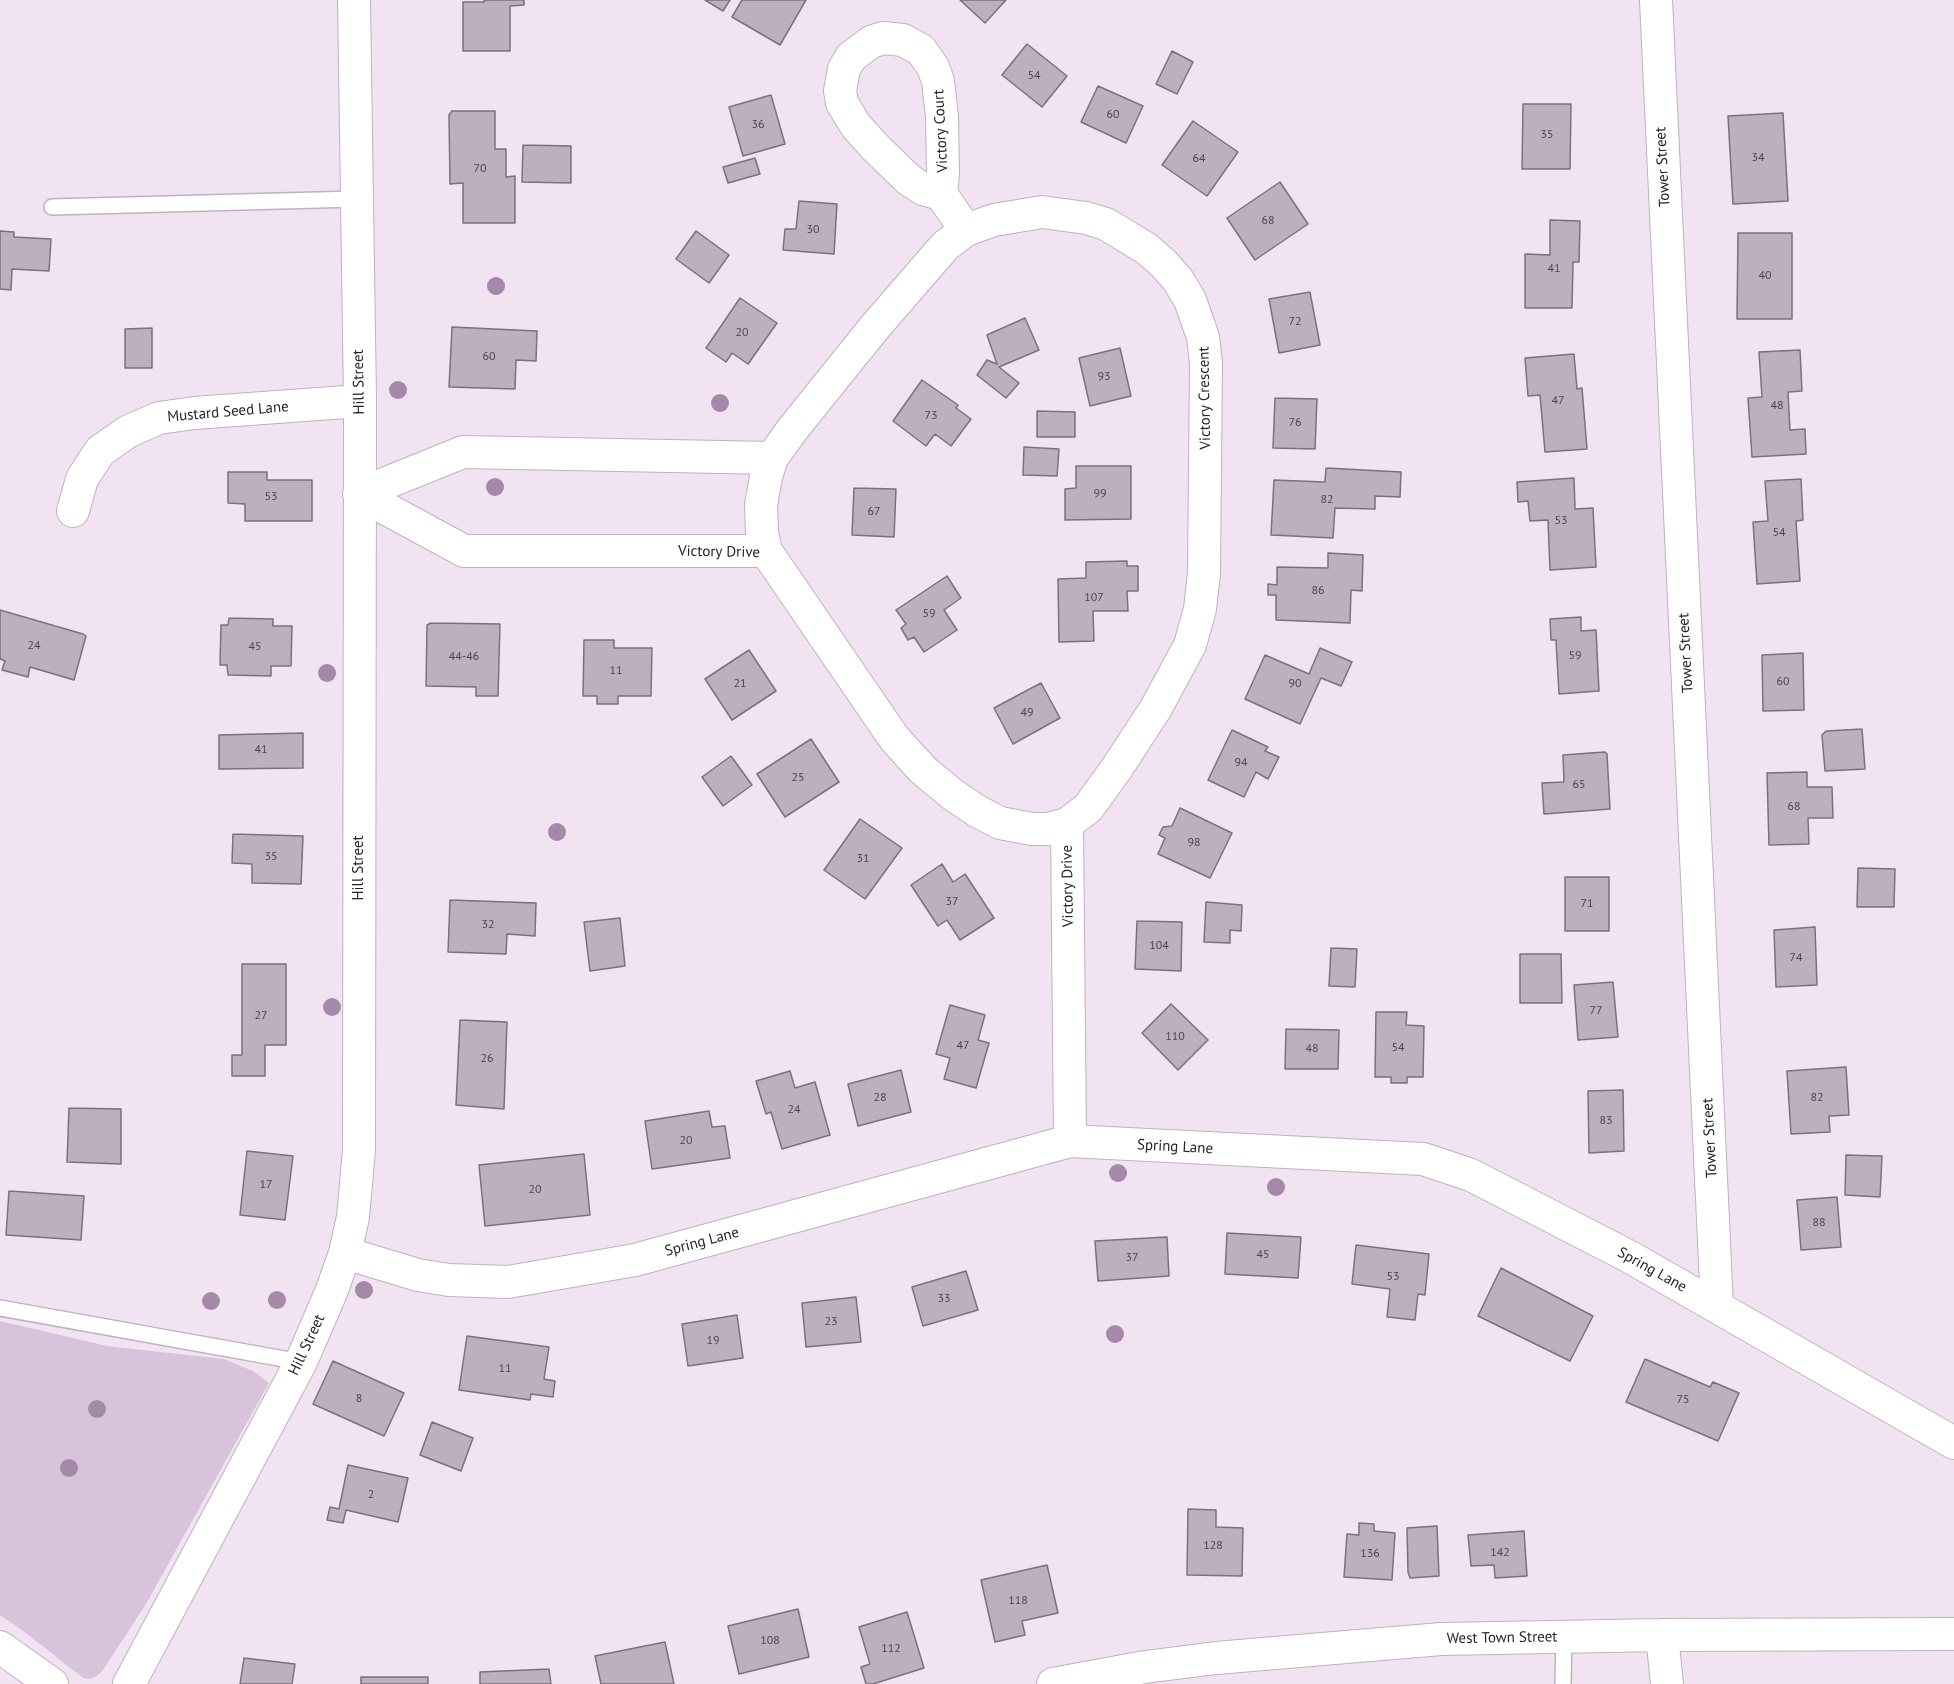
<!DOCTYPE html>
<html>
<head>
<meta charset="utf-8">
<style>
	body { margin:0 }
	canvas { display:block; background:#f2e3f3 }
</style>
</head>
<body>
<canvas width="1954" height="1684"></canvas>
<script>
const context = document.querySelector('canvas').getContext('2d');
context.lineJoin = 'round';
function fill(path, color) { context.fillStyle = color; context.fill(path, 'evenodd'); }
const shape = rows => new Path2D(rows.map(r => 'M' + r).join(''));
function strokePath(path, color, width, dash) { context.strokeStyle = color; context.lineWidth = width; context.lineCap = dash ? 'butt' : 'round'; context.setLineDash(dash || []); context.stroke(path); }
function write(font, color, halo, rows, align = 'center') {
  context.font = font + ' "PT Sans",sans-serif'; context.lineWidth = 4.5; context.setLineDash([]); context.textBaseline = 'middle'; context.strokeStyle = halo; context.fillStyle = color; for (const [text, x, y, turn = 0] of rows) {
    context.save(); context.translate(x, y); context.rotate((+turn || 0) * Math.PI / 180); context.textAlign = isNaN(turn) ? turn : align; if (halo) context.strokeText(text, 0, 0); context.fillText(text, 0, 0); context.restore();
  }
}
fill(shape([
	[0,1321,107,1346,224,1359,253,1371,269,1383,146,1604,103,1670,97,1676,90,1679,83,1678,26,1633,0,1615]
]), '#d8c4da');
const building = shape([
	[484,0,524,0,524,5,510,6,510,51,463,51,463,2,484,2,484,0],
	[705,0,730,0,723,11,705,0],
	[742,0,806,0,780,45,732,17,742,0],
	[960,0,1006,0,985,23,960,0],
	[1027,44,1067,76,1042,107,1002,75,1027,44],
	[1172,51,1193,62,1177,94,1156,84,1172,51],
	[1098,86,1143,106,1126,143,1081,122,1098,86],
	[771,95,785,144,743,156,729,107,771,95],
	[1523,104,1571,104,1570,169,1522,169,1523,104],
	[452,111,495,111,495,149,506,149,506,177,515,176,515,223,463,223,463,183,450,184,449,115,452,111],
	[1783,113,1788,201,1733,204,1728,116,1783,113],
	[1193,121,1238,152,1207,196,1162,165,1193,121],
	[523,145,571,146,571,183,522,182,523,145],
	[755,158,760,174,728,183,723,167,755,158],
	[1280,182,1308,224,1255,260,1227,218,1280,182],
	[799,201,837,204,834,254,783,250,785,229,796,229,799,201],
	[1550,220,1580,221,1579,262,1573,262,1572,308,1525,308,1525,254,1550,255,1550,220],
	[0,231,14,232,14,237,51,239,49,271,12,269,11,290,0,289,0,231],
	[696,231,729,255,709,283,676,259,696,231],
	[1738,233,1792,233,1792,319,1737,319,1738,233],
	[1310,292,1320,345,1279,353,1269,299,1310,292],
	[740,298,777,323,748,364,732,353,726,362,706,348,740,298],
	[1025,318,1039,350,999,367,1019,383,1006,398,977,375,987,360,997,364,987,335,1025,318],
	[452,327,537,331,536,361,516,360,515,389,449,387,452,327],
	[152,328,152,368,125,368,125,329,152,328],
	[1120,348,1131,396,1090,406,1079,358,1120,348],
	[1800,350,1802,391,1788,392,1790,430,1805,429,1806,454,1752,457,1748,398,1762,397,1759,352,1800,350],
	[1574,354,1577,389,1582,388,1587,449,1545,452,1540,395,1528,396,1525,358,1574,354],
	[922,380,958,405,956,408,971,419,951,446,935,434,926,446,893,421,922,380],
	[1275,398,1317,399,1315,449,1273,448,1275,398],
	[1037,411,1075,412,1075,437,1037,437,1037,411],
	[1024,447,1059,449,1057,476,1023,475,1024,447],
	[1076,466,1131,466,1131,519,1065,520,1065,489,1076,488,1076,466],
	[1326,468,1401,472,1400,497,1375,496,1375,509,1335,508,1333,538,1271,535,1274,480,1325,482,1326,468],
	[228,472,267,472,267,480,312,480,312,521,245,521,245,504,228,503,228,472],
	[1574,478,1575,509,1593,508,1596,567,1550,570,1548,520,1530,521,1528,501,1518,502,1517,482,1574,478],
	[1801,479,1803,520,1796,521,1800,581,1757,584,1753,522,1768,521,1765,481,1801,479],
	[854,488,896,489,894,537,852,535,854,488],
	[1328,553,1363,555,1362,591,1351,590,1350,623,1276,620,1276,595,1268,595,1268,584,1277,585,1277,567,1328,568,1328,553],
	[1127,561,1127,566,1138,566,1138,591,1127,591,1128,611,1093,611,1094,641,1059,642,1058,579,1086,578,1086,562,1127,561],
	[947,576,961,598,944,610,957,630,924,652,914,637,908,640,901,628,906,624,896,610,947,576],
	[0,610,83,634,86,636,74,680,30,667,28,677,2,670,5,661,0,659,0,610],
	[1581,617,1581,631,1596,630,1599,691,1559,694,1556,640,1551,640,1550,619,1581,617],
	[229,618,273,619,273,626,292,626,291,666,271,666,271,676,228,675,227,665,220,665,221,625,228,625,229,618],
	[431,623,500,624,498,696,476,696,476,687,426,686,427,625,431,623],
	[584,640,614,640,614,648,652,648,651,696,618,696,618,704,597,704,597,696,583,696,584,640],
	[1320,648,1352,662,1341,686,1321,678,1300,724,1245,699,1265,655,1309,674,1320,648],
	[749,650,776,691,732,720,705,679,749,650],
	[1803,653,1804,710,1763,711,1762,655,1803,653],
	[1041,683,1060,718,1013,744,994,708,1041,683],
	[1862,729,1865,769,1825,771,1822,735,1826,731,1862,729],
	[1232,730,1268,747,1265,751,1279,757,1268,779,1256,772,1244,797,1208,780,1232,730],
	[303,733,303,768,219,769,219,735,303,733],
	[811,739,839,782,785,817,757,774,811,739],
	[1605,752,1607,754,1610,809,1544,814,1542,783,1564,782,1563,755,1605,752],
	[731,756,752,785,723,806,702,777,731,756],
	[1807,772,1807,787,1832,787,1833,818,1808,818,1809,844,1769,845,1767,773,1807,772],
	[1180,808,1232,833,1210,878,1158,854,1165,838,1159,835,1163,827,1172,826,1180,808],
	[860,819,902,848,865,899,824,870,860,819],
	[233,834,303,836,301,884,252,883,252,864,232,863,233,834],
	[942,864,953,882,965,874,994,918,960,940,947,920,938,926,911,885,942,864],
	[1858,868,1895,869,1894,907,1857,907,1858,868],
	[1565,877,1609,877,1609,931,1565,931,1565,877],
	[450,900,536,903,535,936,507,934,506,954,448,952,450,900],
	[1206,902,1242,905,1241,931,1230,930,1230,943,1204,942,1206,902],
	[620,918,625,966,590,971,584,922,620,918],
	[1137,921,1182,922,1181,971,1135,969,1137,921],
	[1815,927,1817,985,1776,987,1774,930,1815,927],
	[1331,948,1357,949,1355,987,1329,986,1331,948],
	[1520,954,1561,954,1562,1003,1520,1003,1520,954],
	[242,964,286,964,286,1045,265,1045,265,1076,232,1076,232,1055,242,1055,242,964],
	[1613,982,1618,1037,1578,1040,1574,985,1613,982],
	[1171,1004,1208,1040,1178,1070,1142,1033,1171,1004],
	[950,1005,985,1015,978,1040,989,1043,976,1088,944,1079,950,1058,936,1054,950,1005],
	[1376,1012,1407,1012,1406,1025,1424,1026,1423,1077,1407,1077,1407,1083,1391,1083,1391,1077,1375,1077,1376,1012],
	[460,1020,507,1022,504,1109,456,1105,460,1020],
	[1286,1029,1339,1030,1338,1069,1285,1069,1286,1029],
	[1846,1067,1849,1115,1829,1116,1830,1132,1791,1134,1787,1071,1846,1067],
	[901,1070,911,1112,858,1126,848,1084,901,1070],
	[790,1071,795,1088,815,1082,830,1135,782,1149,771,1112,766,1114,756,1081,790,1071],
	[1623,1090,1624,1151,1589,1153,1588,1091,1623,1090],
	[69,1108,121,1109,121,1164,67,1162,69,1108],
	[709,1111,712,1127,725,1126,730,1158,652,1169,645,1121,709,1111],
	[247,1151,293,1156,285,1220,240,1215,247,1151],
	[584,1154,590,1215,485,1226,479,1165,584,1154],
	[1846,1155,1882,1156,1880,1197,1845,1195,1846,1155],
	[9,1191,84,1196,81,1240,6,1235,9,1191],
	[1837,1197,1841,1247,1801,1250,1797,1200,1837,1197],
	[1227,1233,1301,1237,1298,1278,1225,1274,1227,1233],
	[1167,1237,1169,1276,1098,1281,1095,1241,1167,1237],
	[1356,1245,1429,1254,1425,1295,1418,1294,1415,1320,1387,1317,1390,1289,1352,1284,1356,1245],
	[1501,1268,1593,1316,1570,1361,1478,1316,1501,1268],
	[966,1271,978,1310,923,1326,912,1287,966,1271],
	[856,1297,861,1342,806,1347,802,1303,856,1297],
	[737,1315,743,1358,688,1366,682,1324,737,1315],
	[467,1336,549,1347,544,1379,555,1381,553,1397,531,1394,530,1400,459,1390,467,1336],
	[1645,1359,1710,1387,1713,1382,1739,1393,1718,1441,1626,1402,1645,1359],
	[333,1361,404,1393,384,1436,313,1404,333,1361],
	[432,1422,473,1438,461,1471,420,1455,432,1422],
	[348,1465,408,1478,398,1522,346,1510,343,1523,327,1520,330,1507,339,1509,348,1465],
	[1188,1509,1216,1510,1216,1527,1243,1528,1242,1576,1187,1575,1188,1509],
	[1359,1523,1374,1524,1374,1531,1395,1533,1392,1580,1344,1577,1347,1534,1359,1535,1359,1523],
	[1437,1526,1439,1576,1410,1578,1408,1572,1407,1528,1437,1526],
	[1524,1531,1527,1576,1495,1578,1494,1565,1471,1566,1468,1535,1524,1531],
	[1047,1565,1058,1613,1022,1621,1025,1635,995,1642,981,1580,1047,1565],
	[798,1609,809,1657,739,1674,728,1626,798,1609],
	[907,1612,924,1668,873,1684,866,1684,861,1667,870,1664,859,1627,907,1612],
	[665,1642,674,1684,601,1684,595,1656,665,1642],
	[244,1658,295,1664,292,1684,240,1684,244,1658],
	[549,1669,551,1684,480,1684,480,1672,549,1669],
	[361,1677,428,1677,428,1684,361,1684,361,1677]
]);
fill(building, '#bdafbe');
strokePath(building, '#7c707e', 1.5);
const lane = shape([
	[52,207,356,199],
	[0,1308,301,1362],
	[1563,1684,1564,1637]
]);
const street = shape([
	[1656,0,1717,1306],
	[941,194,923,189,909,180,875,147,856,126,842,103,840,91,844,69,851,57,871,42,883,38,903,40,921,50,933,67,938,81,942,117,943,173,941,194,966,230],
	[73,511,82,479,100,451,129,431,159,418,194,413,360,401],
	[766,551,464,551,359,494,463,452,772,458],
	[1067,824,1088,808,1117,768,1156,708,1190,645,1200,609,1204,573,1206,363,1203,337,1190,300,1178,280,1164,264,1147,249,1106,224,1086,218,1042,212,994,220,966,230,945,246,874,328,792,430,772,458,766,477,761,505,762,533,766,551,894,738,923,770,952,794,977,811,1000,823,1032,829,1048,829,1067,824,1070,1141],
	[345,1253,418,1275,449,1280,508,1282,635,1260,1070,1141,1423,1159,1471,1175,1630,1257,1954,1443],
	[1662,1635,1667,1684],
	[0,1647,52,1684],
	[129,1684,301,1362,332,1290,345,1253,353,1217,359,1150,360,401,354,0],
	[1053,1684,1145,1667,1216,1658,1441,1639,1662,1635,1954,1634]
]);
strokePath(lane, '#bfb1c0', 18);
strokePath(street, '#bfb1c0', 34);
strokePath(lane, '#fff', 15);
strokePath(street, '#fff', 32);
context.fillStyle = '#a589a8';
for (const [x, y] of [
	[496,286],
	[398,390],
	[720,403],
	[495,487],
	[327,673],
	[557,832],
	[332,1007],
	[1118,1173],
	[1276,1187],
	[364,1290],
	[277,1300],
	[211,1301],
	[1115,1334],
	[97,1409],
	[69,1468]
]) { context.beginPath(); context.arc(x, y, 9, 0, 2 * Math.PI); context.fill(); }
write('12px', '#4c454e', null, [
	["54",1034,76],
	["60",1113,115],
	["36",758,125],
	["35",1547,135],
	["34",1758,158],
	["64",1199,159],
	["70",480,169],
	["68",1268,221],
	["30",813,230],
	["41",1554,269],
	["40",1765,276],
	["72",1295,322],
	["20",742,333],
	["60",489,357],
	["93",1104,377],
	["47",1558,401],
	["48",1777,406],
	["73",931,416],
	["76",1295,423],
	["99",1100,494],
	["53",271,497],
	["82",1327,500],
	["67",874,512],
	["53",1561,521],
	["54",1779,533],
	["86",1318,591],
	["107",1094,598],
	["59",929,614],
	["24",34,646],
	["45",255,647],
	["59",1575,656],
	["44-46",464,657],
	["11",616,671],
	["60",1783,682],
	["21",740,684],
	["90",1295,684],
	["49",1027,713],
	["41",261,750],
	["94",1241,763],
	["25",798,778],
	["65",1579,785],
	["68",1794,807],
	["98",1194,843],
	["35",271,857],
	["31",863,859],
	["37",952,902],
	["71",1587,904],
	["32",488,925],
	["104",1159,946],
	["74",1796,958],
	["77",1596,1011],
	["27",261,1016],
	["110",1175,1037],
	["47",963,1046],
	["54",1398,1048],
	["48",1312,1049],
	["26",487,1059],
	["28",880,1098],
	["82",1817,1098],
	["24",794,1110],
	["83",1606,1121],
	["20",686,1141],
	["17",266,1185],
	["20",535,1190],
	["88",1819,1223],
	["45",1263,1255],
	["37",1132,1258],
	["53",1393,1277],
	["33",944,1299],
	["23",831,1322],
	["19",713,1341],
	["11",505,1369],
	["8",359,1399],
	["75",1683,1400],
	["2",371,1495],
	["128",1213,1546],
	["142",1500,1553],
	["136",1370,1554],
	["118",1018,1601],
	["108",770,1641],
	["112",891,1649]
]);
write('15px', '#272228', '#fff', [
	["Victory Court",941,131,-93],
	["Tower Street",1663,167,-93],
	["Hill Street",359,382,-91],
	["Victory Crescent",1205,398,-91],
	["Mustard Seed Lane",228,412,-5],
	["Victory Drive",719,552,1],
	["Tower Street",1686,653,-93],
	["Hill Street",359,868,-90],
	["Victory Drive",1068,886,-91],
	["Tower Street",1710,1138,-93],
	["Spring Lane",1175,1147,3],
	["Spring Lane",702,1242,-15],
	["Spring Lane",1652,1270,29],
	["Hill Street",307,1345,-65],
	["West Town Street",1502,1638,-1]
]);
</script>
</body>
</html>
